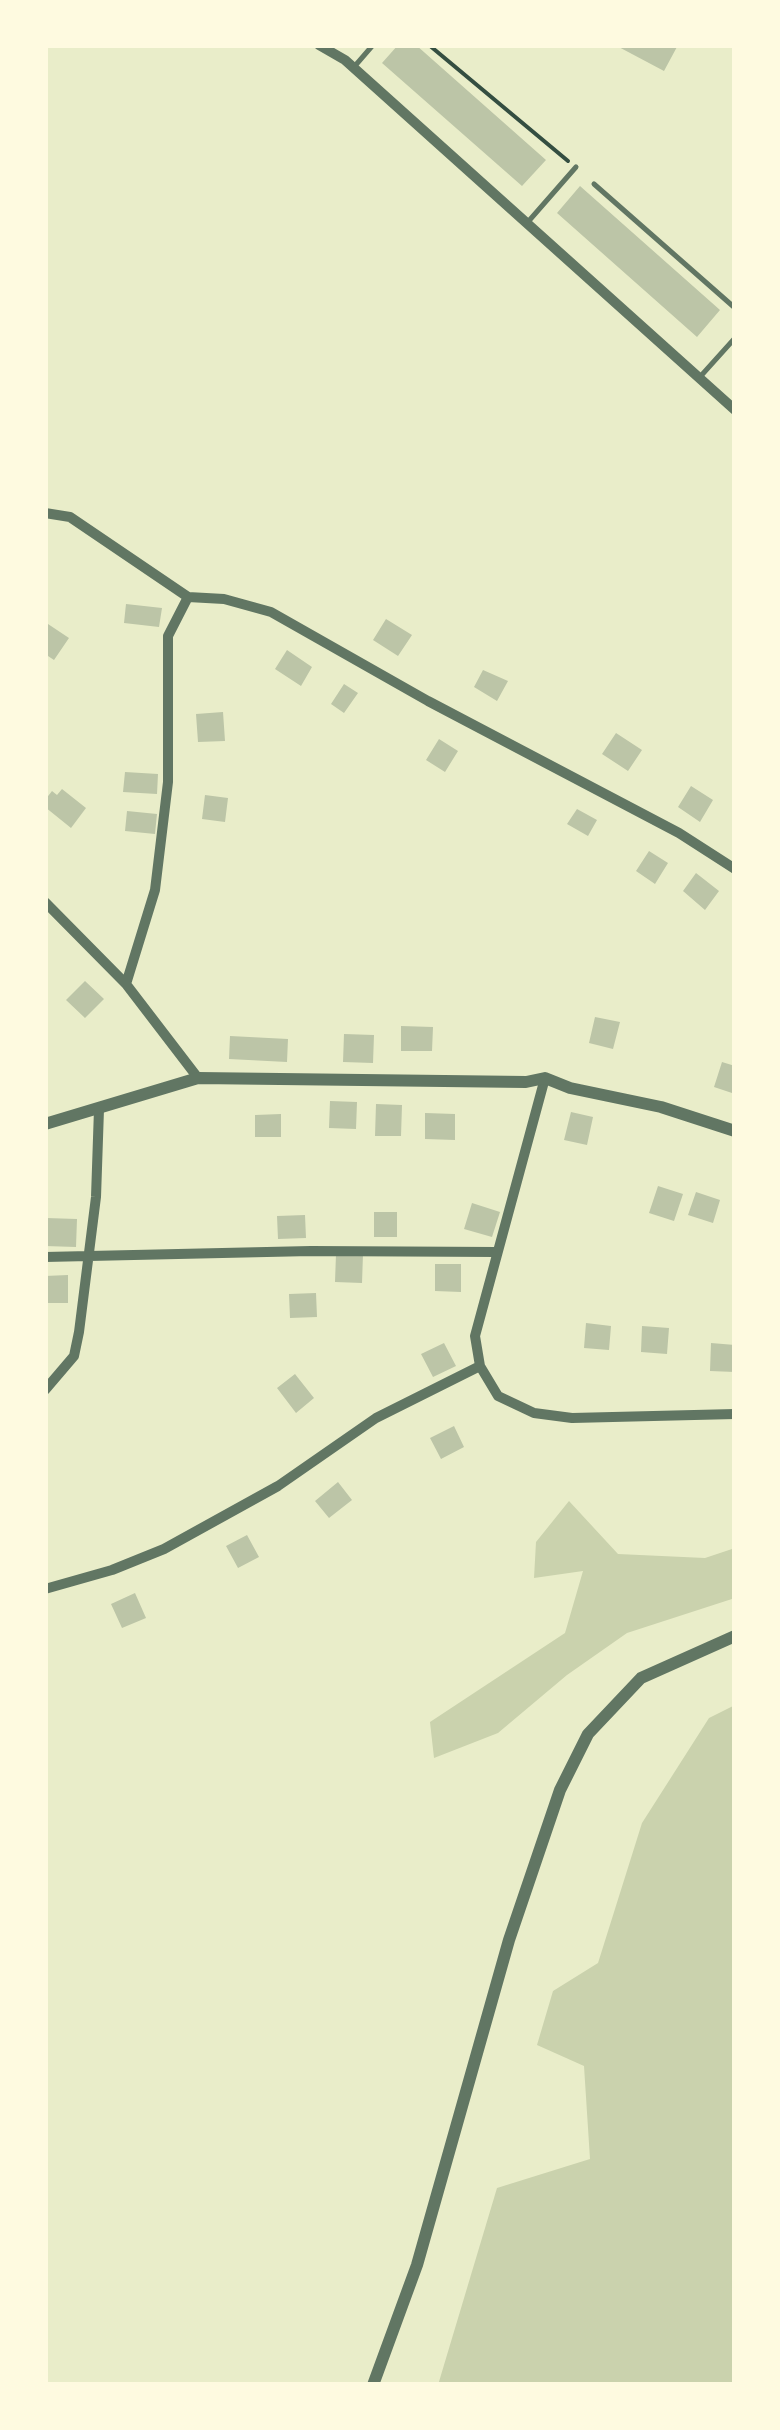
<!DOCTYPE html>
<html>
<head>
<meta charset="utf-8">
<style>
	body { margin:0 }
	#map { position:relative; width:780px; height:2430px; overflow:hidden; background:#e9edc9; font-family:Overpass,sans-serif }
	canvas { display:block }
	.frame { position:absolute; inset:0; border:48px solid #fefae0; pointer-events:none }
</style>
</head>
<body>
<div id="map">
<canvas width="780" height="2430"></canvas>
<div class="frame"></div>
</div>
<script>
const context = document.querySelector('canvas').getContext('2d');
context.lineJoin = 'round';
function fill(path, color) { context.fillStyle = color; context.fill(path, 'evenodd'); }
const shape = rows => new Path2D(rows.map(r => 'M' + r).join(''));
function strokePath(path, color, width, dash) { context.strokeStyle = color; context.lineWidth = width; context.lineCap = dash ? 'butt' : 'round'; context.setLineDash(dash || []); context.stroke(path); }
fill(shape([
	[569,1501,618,1554,705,1558,735,1548,735,1598,627,1633,567,1675,498,1733,434,1758,430,1722,565,1633,583,1571,534,1578,536,1542],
	[735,1705,735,2385,438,2385,497,2188,590,2159,584,2066,537,2045,553,1991,598,1963,642,1823,709,1718]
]), '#cad2ad');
fill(shape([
	[398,45,416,45,546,160,522,186,382,63],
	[615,45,678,45,664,71],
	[580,186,720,310,697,337,557,213],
	[126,604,162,608,159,627,124,623],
	[386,619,412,635,398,656,373,640],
	[48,624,69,638,54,660,45,654,45,629],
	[287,650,312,667,301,686,275,669],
	[483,670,508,681,497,701,474,687],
	[344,684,358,693,344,713,331,704],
	[223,712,225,741,198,742,196,714],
	[616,733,642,750,628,771,602,754],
	[439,739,458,751,445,772,426,760],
	[125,772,158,774,157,794,123,792],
	[691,786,713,800,700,822,678,807],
	[62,789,86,808,71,828,45,807,45,800,52,791,57,795],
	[205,795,228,798,225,822,202,819],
	[577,809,597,820,588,836,567,824],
	[127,811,157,814,155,834,125,831],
	[649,851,668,863,655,884,636,871],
	[696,873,719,891,705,910,683,891],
	[85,981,104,999,85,1018,66,1000],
	[595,1017,620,1022,613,1049,589,1043],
	[401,1026,433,1027,432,1051,401,1051],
	[344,1034,374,1035,373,1063,343,1062],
	[230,1036,288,1039,287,1062,229,1059],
	[722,1062,735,1066,735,1094,714,1087],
	[330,1101,357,1102,356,1129,329,1128],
	[376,1104,402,1105,401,1136,375,1136],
	[571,1112,593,1117,587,1145,564,1140],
	[425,1113,455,1114,455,1140,425,1139],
	[281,1114,281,1137,255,1137,255,1115],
	[658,1186,683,1194,674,1221,649,1213],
	[696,1192,720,1200,713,1223,688,1215],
	[472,1203,500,1212,492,1237,464,1229],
	[374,1212,397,1212,397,1237,374,1237],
	[305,1215,306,1238,278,1239,277,1216],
	[46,1218,77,1219,76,1247,45,1246],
	[336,1254,363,1254,362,1283,335,1282],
	[435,1264,461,1264,461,1292,435,1291],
	[68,1275,68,1303,45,1303,45,1276],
	[316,1293,317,1317,290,1318,289,1294],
	[586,1323,611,1326,609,1350,584,1348],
	[642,1326,669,1328,667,1354,641,1352],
	[444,1343,456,1366,433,1377,421,1354],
	[711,1343,735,1345,735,1372,710,1371],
	[295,1374,314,1398,296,1413,277,1388],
	[454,1426,464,1447,441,1459,430,1438],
	[338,1482,352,1500,329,1518,315,1501],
	[247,1535,259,1557,238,1568,226,1546],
	[135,1593,146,1618,122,1628,111,1604]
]), '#bcc5a7');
strokePath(shape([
	[429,45,568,161]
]), '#344e41', 4);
strokePath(shape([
	[354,67,373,45],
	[594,184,735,308],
	[527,223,576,167],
	[699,378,735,338]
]), '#617663', 5);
strokePath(shape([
	[319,45,345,60,735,410],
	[45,513,70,517,188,597,224,599,271,612,428,701,679,833,735,869],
	[188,597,168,636,168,782,155,890,126,984,198,1078],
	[45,902,126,984],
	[45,1257,311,1251,496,1252],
	[480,1366,475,1336,545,1078],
	[45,1390,74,1356,79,1332,96,1197,99,1109],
	[45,1589,112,1570,164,1549,278,1486,376,1418,480,1366,498,1396,534,1413,572,1418,735,1414]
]), '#617663', 10);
strokePath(shape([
	[45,1124,198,1078,526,1082,545,1078,570,1088,661,1107,735,1131],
	[373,2385,417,2265,509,1940,560,1790,588,1734,641,1678,735,1636]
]), '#617663', 12);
</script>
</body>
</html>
